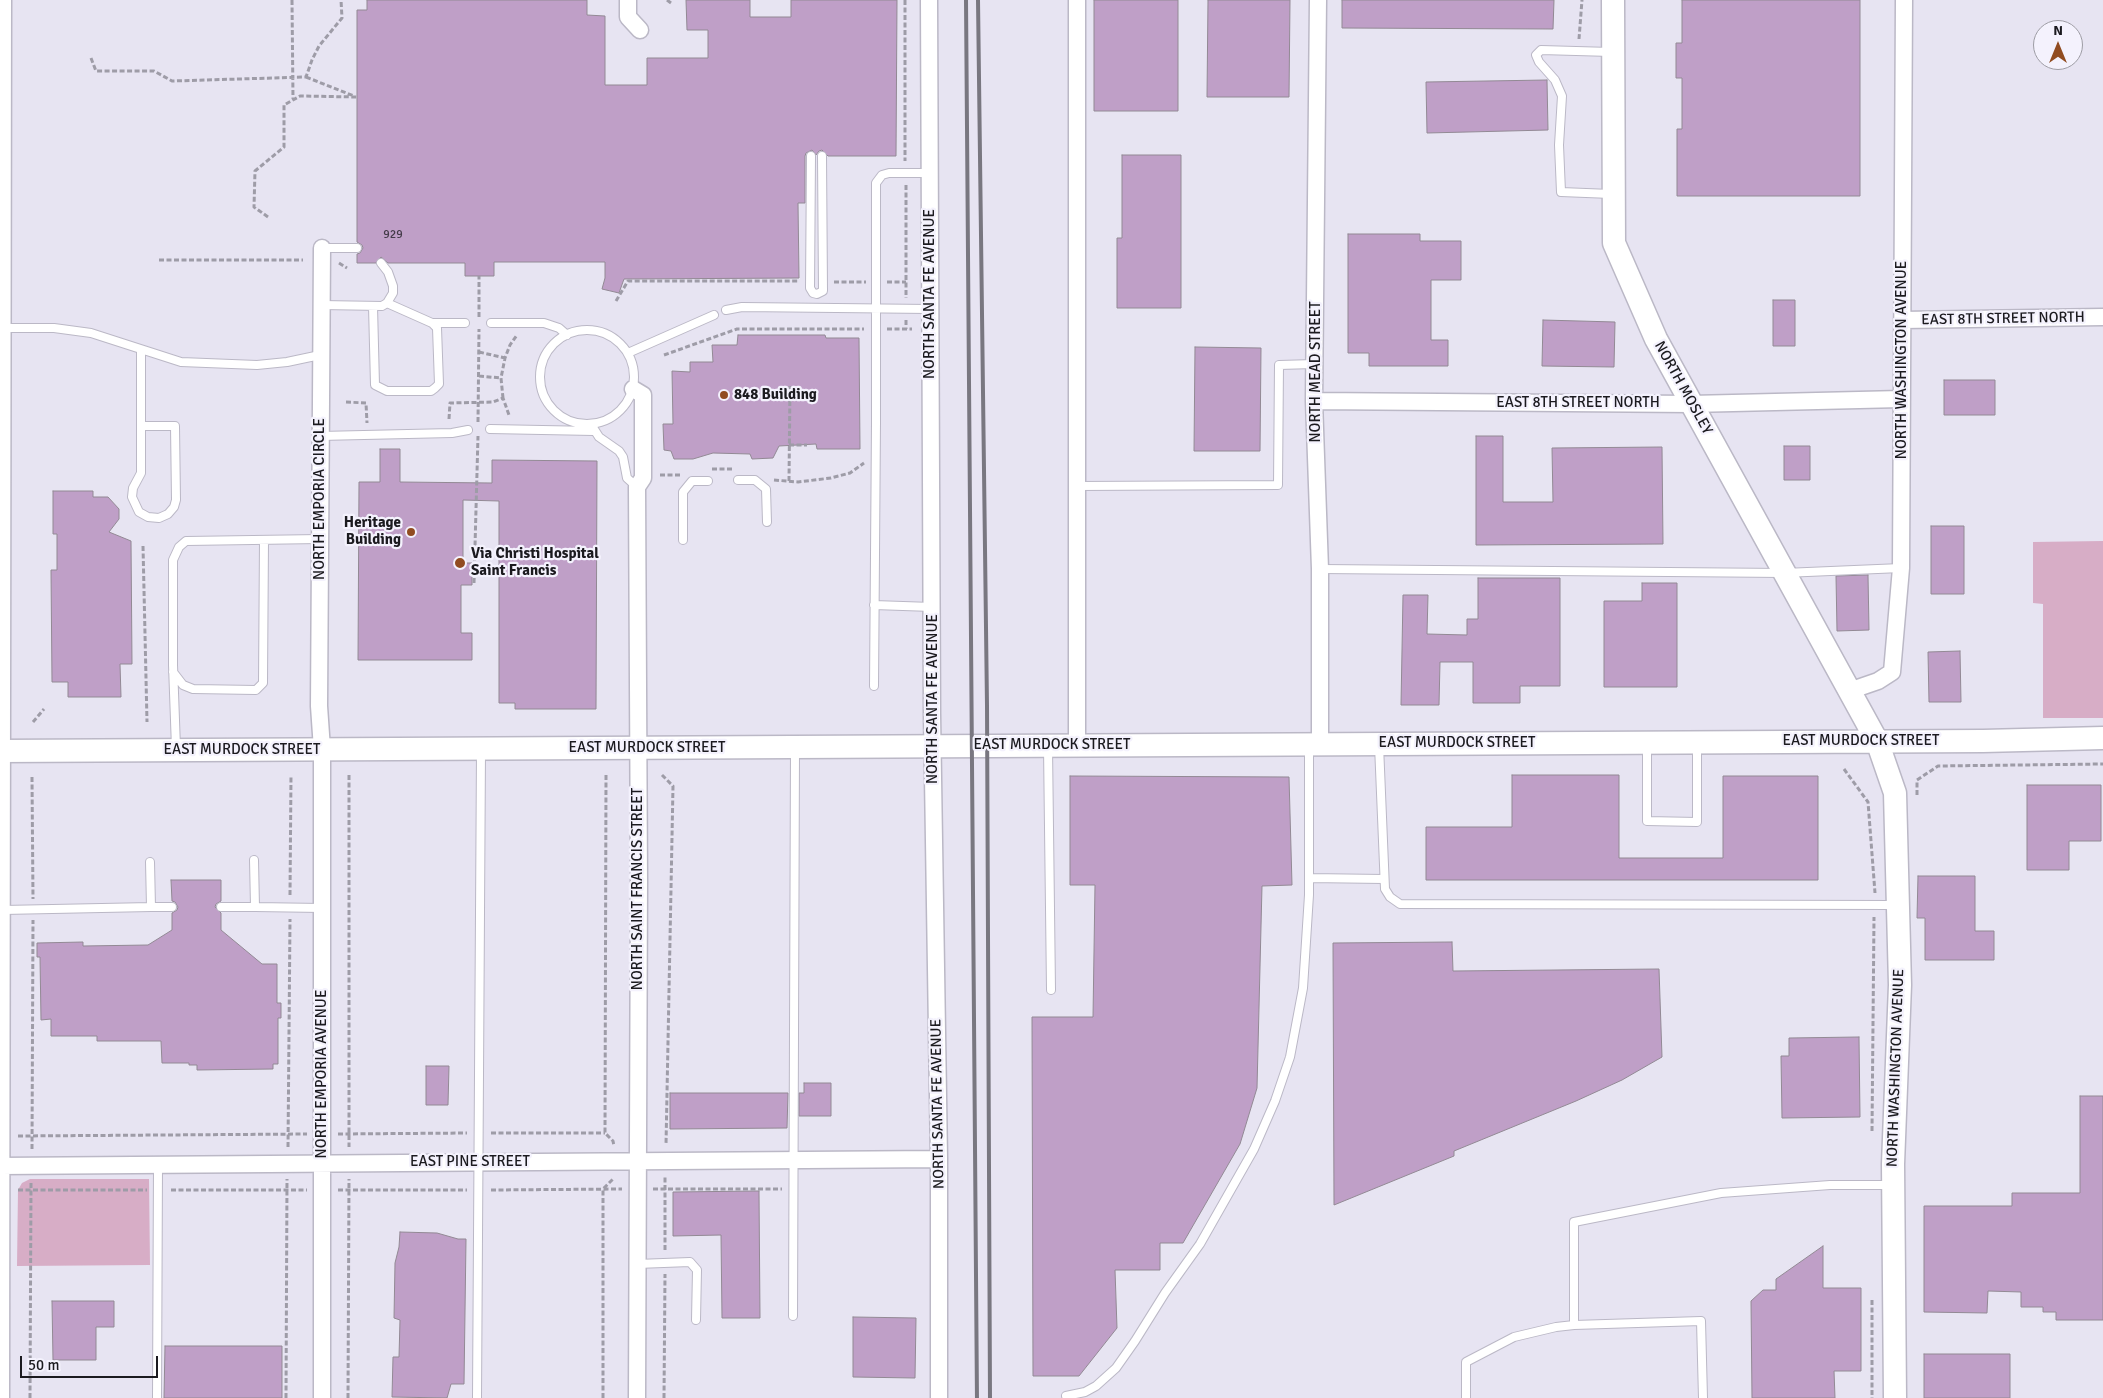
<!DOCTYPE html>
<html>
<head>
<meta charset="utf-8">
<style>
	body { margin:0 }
	#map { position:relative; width:2103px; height:1398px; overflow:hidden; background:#e7e4f2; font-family:Signika,sans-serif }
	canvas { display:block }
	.north { position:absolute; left:2033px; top:20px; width:50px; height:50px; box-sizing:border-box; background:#f4f2fd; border:1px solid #9d9ca4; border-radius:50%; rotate:0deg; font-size:14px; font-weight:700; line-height:20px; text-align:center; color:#1b1a1f }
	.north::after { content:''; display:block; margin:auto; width:18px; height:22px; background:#914c21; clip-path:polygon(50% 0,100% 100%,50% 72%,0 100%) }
	.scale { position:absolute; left:20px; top:1356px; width:138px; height:22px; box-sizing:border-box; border:2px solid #1b1a1f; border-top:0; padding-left:6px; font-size:15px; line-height:18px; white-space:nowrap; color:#1b1a1f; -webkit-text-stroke:4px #f4f2fd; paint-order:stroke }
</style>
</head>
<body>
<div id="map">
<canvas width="2103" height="1398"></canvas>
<div class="north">N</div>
<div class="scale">50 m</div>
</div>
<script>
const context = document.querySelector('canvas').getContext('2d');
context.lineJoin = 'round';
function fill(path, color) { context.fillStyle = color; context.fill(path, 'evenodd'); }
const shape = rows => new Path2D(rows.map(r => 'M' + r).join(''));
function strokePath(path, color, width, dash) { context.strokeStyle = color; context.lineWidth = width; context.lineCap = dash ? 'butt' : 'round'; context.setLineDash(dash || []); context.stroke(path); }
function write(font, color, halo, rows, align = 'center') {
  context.font = font + ' Signika,sans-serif'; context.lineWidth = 4.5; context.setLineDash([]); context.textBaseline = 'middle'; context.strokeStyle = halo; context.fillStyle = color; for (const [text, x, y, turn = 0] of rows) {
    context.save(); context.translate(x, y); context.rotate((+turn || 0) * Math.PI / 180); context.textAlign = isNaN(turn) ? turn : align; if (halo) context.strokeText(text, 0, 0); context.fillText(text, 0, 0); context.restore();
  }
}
fill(shape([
	[2103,541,2103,718,2043,718,2043,604,2033,603,2033,542],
	[30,1179,149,1179,150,1265,17,1266,18,1190,22,1183]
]), '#d7adc6');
const building = shape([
	[367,0,587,0,587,15,605,16,605,85,647,85,647,58,708,58,708,30,687,30,686,0,750,0,750,17,791,17,791,0,897,0,896,156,828,156,822,150,819,151,816,155,812,150,806,153,805,156,805,203,798,203,799,278,624,279,619,293,602,289,605,278,605,262,494,262,494,276,465,276,465,263,388,263,381,257,376,263,357,263,357,254,360,253,363,248,362,245,357,242,357,10,367,10,367,0],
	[1094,0,1178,0,1178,111,1094,111,1094,0],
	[1208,0,1290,0,1289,97,1207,97,1208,0],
	[1342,0,1554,0,1553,29,1342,28,1342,0],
	[1682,0,1860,0,1860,196,1677,196,1677,129,1682,129,1682,78,1676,78,1676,43,1682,43,1682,0],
	[1547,80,1548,130,1427,133,1426,82,1547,80],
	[1122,155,1181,155,1181,308,1117,308,1117,238,1122,238,1122,155],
	[1348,234,1420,234,1420,241,1461,241,1461,280,1431,280,1431,340,1448,340,1448,366,1369,366,1369,353,1348,353,1348,234],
	[1773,300,1795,300,1795,346,1773,346,1773,300],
	[1543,320,1615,322,1614,367,1542,366,1543,320],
	[738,335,825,335,826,338,859,338,860,449,817,449,816,444,779,446,773,458,752,459,750,454,713,453,693,459,674,459,671,451,664,450,663,424,673,424,672,371,690,372,690,362,713,362,712,345,737,345,738,335],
	[1195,347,1261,348,1260,451,1194,451,1195,347],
	[1944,380,1995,380,1995,415,1944,415,1944,380],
	[1476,436,1503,436,1503,502,1553,502,1552,448,1662,447,1663,544,1476,545,1476,436],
	[1784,446,1810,446,1810,480,1784,480,1784,446],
	[380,449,400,449,400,482,492,483,492,460,597,461,596,709,515,709,515,703,499,703,499,501,463,500,463,563,472,563,472,585,461,585,461,633,472,633,472,660,358,660,359,482,380,482,380,449],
	[53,491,93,491,93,497,108,497,119,509,119,519,109,532,131,541,132,664,120,664,121,697,68,697,68,682,52,682,51,570,57,570,57,534,53,534,53,491],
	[1931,526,1964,526,1964,594,1931,594,1931,526],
	[1868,575,1869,630,1837,631,1836,576,1868,575],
	[1478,578,1560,578,1560,686,1520,686,1520,703,1473,703,1473,662,1440,662,1439,705,1401,705,1403,595,1428,595,1427,634,1467,635,1467,619,1478,619,1478,578],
	[1642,583,1677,583,1677,687,1604,687,1604,601,1642,601,1642,583],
	[1960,651,1961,702,1929,702,1928,652,1960,651],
	[1512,775,1619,775,1619,858,1723,858,1723,776,1818,776,1818,880,1426,880,1426,827,1512,827,1512,775],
	[1070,776,1289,777,1292,885,1262,886,1257,1088,1240,1144,1183,1243,1160,1243,1160,1270,1115,1270,1117,1328,1079,1376,1033,1376,1032,1017,1093,1017,1095,885,1070,885,1070,776],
	[2027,785,2101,785,2101,841,2069,841,2069,870,2027,870,2027,785],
	[1918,876,1975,876,1975,931,1994,931,1994,960,1925,960,1925,918,1917,918,1918,876],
	[171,880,221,880,221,901,216,904,215,907,221,913,221,930,262,964,277,964,277,1003,281,1003,281,1018,278,1018,278,1064,273,1064,273,1069,197,1070,197,1065,189,1065,189,1063,162,1063,161,1041,97,1041,97,1036,51,1036,51,1019,41,1020,40,957,37,957,37,943,83,942,83,946,148,945,172,930,172,913,177,910,178,907,175,902,172,901,171,880],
	[1452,942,1453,971,1659,969,1662,1057,1622,1080,1576,1101,1454,1151,1454,1156,1334,1205,1333,943,1452,942],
	[1859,1037,1860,1117,1782,1118,1781,1056,1789,1056,1789,1038,1859,1037],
	[426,1066,449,1066,448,1105,426,1105,426,1066],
	[804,1083,831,1083,831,1116,799,1116,799,1093,804,1093,804,1083],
	[670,1093,788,1093,787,1128,670,1129,670,1093],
	[2080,1096,2103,1096,2103,1320,2056,1320,2056,1312,2043,1312,2043,1307,2021,1307,2021,1292,1988,1291,1987,1313,1924,1312,1924,1206,2012,1206,2012,1193,2080,1193,2080,1096],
	[759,1191,760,1318,722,1318,721,1235,673,1236,673,1192,759,1191],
	[400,1232,437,1233,458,1239,466,1239,464,1384,451,1384,447,1398,392,1397,393,1357,399,1357,400,1320,394,1318,395,1263,399,1247,400,1232],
	[1823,1246,1823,1288,1861,1288,1861,1371,1834,1371,1835,1398,1752,1398,1751,1301,1763,1290,1776,1290,1776,1279,1823,1246],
	[52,1301,114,1301,114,1327,96,1327,96,1360,53,1360,52,1301],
	[853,1317,916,1318,915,1378,853,1377,853,1317],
	[165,1346,282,1346,282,1398,164,1398,165,1346],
	[1924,1354,2010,1354,2010,1398,1924,1398,1924,1354]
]);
fill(building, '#bf9fc7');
strokePath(building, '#928994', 1);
const lane = shape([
	[811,156,810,288,813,293,817,294,823,291,822,156],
	[1611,194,1561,192,1559,145,1562,96,1555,80,1539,62,1536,55,1541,50,1611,52],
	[322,248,357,248],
	[321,305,382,306,387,303,393,293,393,286,388,272,381,263],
	[373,306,375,385,387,391,431,391,435,388,439,384,437,328,432,323,387,303],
	[726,310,742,307,930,309],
	[432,323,465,323],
	[491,323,544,323,559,328,567,335],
	[3,328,54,328,91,333,181,362,257,365,287,362,320,355],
	'540 377a47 47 0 1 1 94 0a47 47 0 1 1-94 0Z',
	[141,350,141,473,133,488,132,497,139,512,148,517,159,518,168,514,174,507,176,500,175,426,141,426],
	[628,353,714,315],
	[592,426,599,437,619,451,623,457,627,478,637,487],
	[490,429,594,431],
	[320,436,452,433,468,430],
	[738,480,755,480,766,489,767,522],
	[1077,486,1278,485,1279,365,1314,364],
	[683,540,683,492,692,481,708,481],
	[1320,569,1784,573,1901,568],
	[874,605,932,607],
	[173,672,183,685,193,689,256,690,263,683,264,540],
	[874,686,876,422,876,183,882,175,889,173,930,173],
	[1647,744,1647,821,1697,822,1697,745],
	[1379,745,1385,889,1390,897,1400,904,1895,905],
	[1048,747,1051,990],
	[176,748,173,665,173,560,179,547,186,541,320,539],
	[254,860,255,907,322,908],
	[1309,878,1384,879],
	[151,907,172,907],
	[221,907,255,907],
	[3,910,151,907,150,862],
	[637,1264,690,1262,697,1270,696,1320],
	[793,1316,795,748],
	[1574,1325,1574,1222,1721,1193,1830,1185,1891,1185],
	[1066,1396,1085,1392,1096,1386,1116,1368,1135,1341,1165,1293,1200,1244,1254,1149,1275,1101,1290,1057,1303,988,1309,895,1309,745],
	[157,1398,158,1165],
	[477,1398,481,751],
	[1466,1398,1466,1362,1514,1337,1556,1327,1574,1325,1701,1321,1703,1398]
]);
const street = shape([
	[628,0,628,17,640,30],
	[929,0,932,714,939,1159,939,1398],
	[1318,0,1314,401,1320,569,1320,743],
	[322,248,319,706,322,749,322,1398],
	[1902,320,2103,317],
	[633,389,643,395,643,478,637,487,639,882,637,1398],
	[1314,401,1691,404,1901,399],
	[1849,691,1878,681,1892,672,1901,568,1904,0],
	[1077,745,1077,0],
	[0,1166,939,1159],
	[1,1398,3,0]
]);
const secondary = shape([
	[1613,0,1614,243,1656,339,1877,741,1895,793,1900,985,1893,1164,1895,1398],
	[0,751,1983,741,2103,738]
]);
strokePath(lane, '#bbb8c6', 10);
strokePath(street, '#bbb8c6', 19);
strokePath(secondary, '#bbb8c6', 25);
strokePath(shape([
	[292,0,293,99],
	[667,0,671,3],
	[905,0,905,161],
	[1579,39,1582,0],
	[91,58,96,71,154,71,172,81,306,77,312,60,319,46,342,18,341,0],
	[306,77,354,96],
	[906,185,906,298],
	[268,217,254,207,255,171,284,147,284,105,300,96,357,97],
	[159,260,303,260],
	[339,263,347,268],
	[834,282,866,282],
	[887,282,906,282],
	[616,301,628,281,798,281],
	[479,317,479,276],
	[906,320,906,329],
	[887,329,912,329],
	[479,352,505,358],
	[664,355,737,329,864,329],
	[479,376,501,378],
	[503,398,501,378,505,358,510,345,517,335],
	[346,402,366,403,367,423],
	[449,419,450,403,493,402,503,398,509,415],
	[478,422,479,329],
	[789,445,807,445],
	[712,469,733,469],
	[660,475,682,475],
	[774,480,798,482,831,478,850,473,864,463],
	[789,481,790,385],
	[143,546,147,722],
	[474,583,478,436],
	[33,722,44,709],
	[1844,769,1868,802,1875,893],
	[349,775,349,1147],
	[606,775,605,1133,613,1141,614,1146],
	[662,775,673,786,666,1145],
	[32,777,33,899],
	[1917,795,1917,780,1938,766,2103,764],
	[290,895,291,775],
	[1872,1131,1874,917],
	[491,1133,605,1133],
	[338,1134,467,1133],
	[18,1136,307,1134],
	[288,1147,290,919],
	[32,1149,33,920],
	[653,1189,782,1189],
	[18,1190,147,1190],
	[171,1190,307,1190],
	[338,1190,467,1190],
	[491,1190,622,1189],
	[665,1250,665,1177],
	[1872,1300,1872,1398],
	[30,1398,31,1182],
	[286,1398,287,1179],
	[348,1398,349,1179],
	[603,1398,603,1189,613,1179],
	[664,1398,665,1274]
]), '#9e9ca7', 3, [5, 2.5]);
strokePath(lane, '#fff', 8);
strokePath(street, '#fff', 16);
strokePath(secondary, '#fff', 22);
strokePath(shape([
	[966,0,977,1398],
	[978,0,987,705,990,1398]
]), '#797780', 4);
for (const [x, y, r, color] of [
	[724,395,5,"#914c21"],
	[411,532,5,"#914c21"],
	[460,563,6,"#914c21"]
]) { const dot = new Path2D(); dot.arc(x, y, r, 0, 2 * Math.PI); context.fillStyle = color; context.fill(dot); strokePath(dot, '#f4f2fd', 2); }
write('12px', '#443b49', null, [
	["929",393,235]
]);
write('15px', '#1b1a1f', '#f4f2fd', [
	["NORTH SANTA FE AVENUE",930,294,-90],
	["EAST 8TH STREET NORTH",2003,319,-1],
	["NORTH WASHINGTON AVENUE",1902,360,-90],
	["NORTH MEAD STREET",1316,372,-90],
	["NORTH MOSLEY",1683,388,61],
	["EAST 8TH STREET NORTH",1578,403],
	["NORTH EMPORIA CIRCLE",320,499,-90],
	["NORTH SANTA FE AVENUE",933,699,-90],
	["EAST MURDOCK STREET",1861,741],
	["EAST MURDOCK STREET",1457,743],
	["EAST MURDOCK STREET",1052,745],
	["EAST MURDOCK STREET",647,748],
	["EAST MURDOCK STREET",242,750],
	["NORTH SAINT FRANCIS STREET",638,889,-90],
	["NORTH WASHINGTON AVENUE",1896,1068,-88],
	["NORTH EMPORIA AVENUE",322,1074,-90],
	["NORTH SANTA FE AVENUE",938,1104,-91],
	["EAST PINE STREET",470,1162]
]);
write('bold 15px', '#1b1a1f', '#f4f2fd', [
	["848 Building",734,395],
	["Heritage",401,523,"right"],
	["Building",401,540,"right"],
	["Via Christi Hospital",471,554],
	["Saint Francis",471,571]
], 'left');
</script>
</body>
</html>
